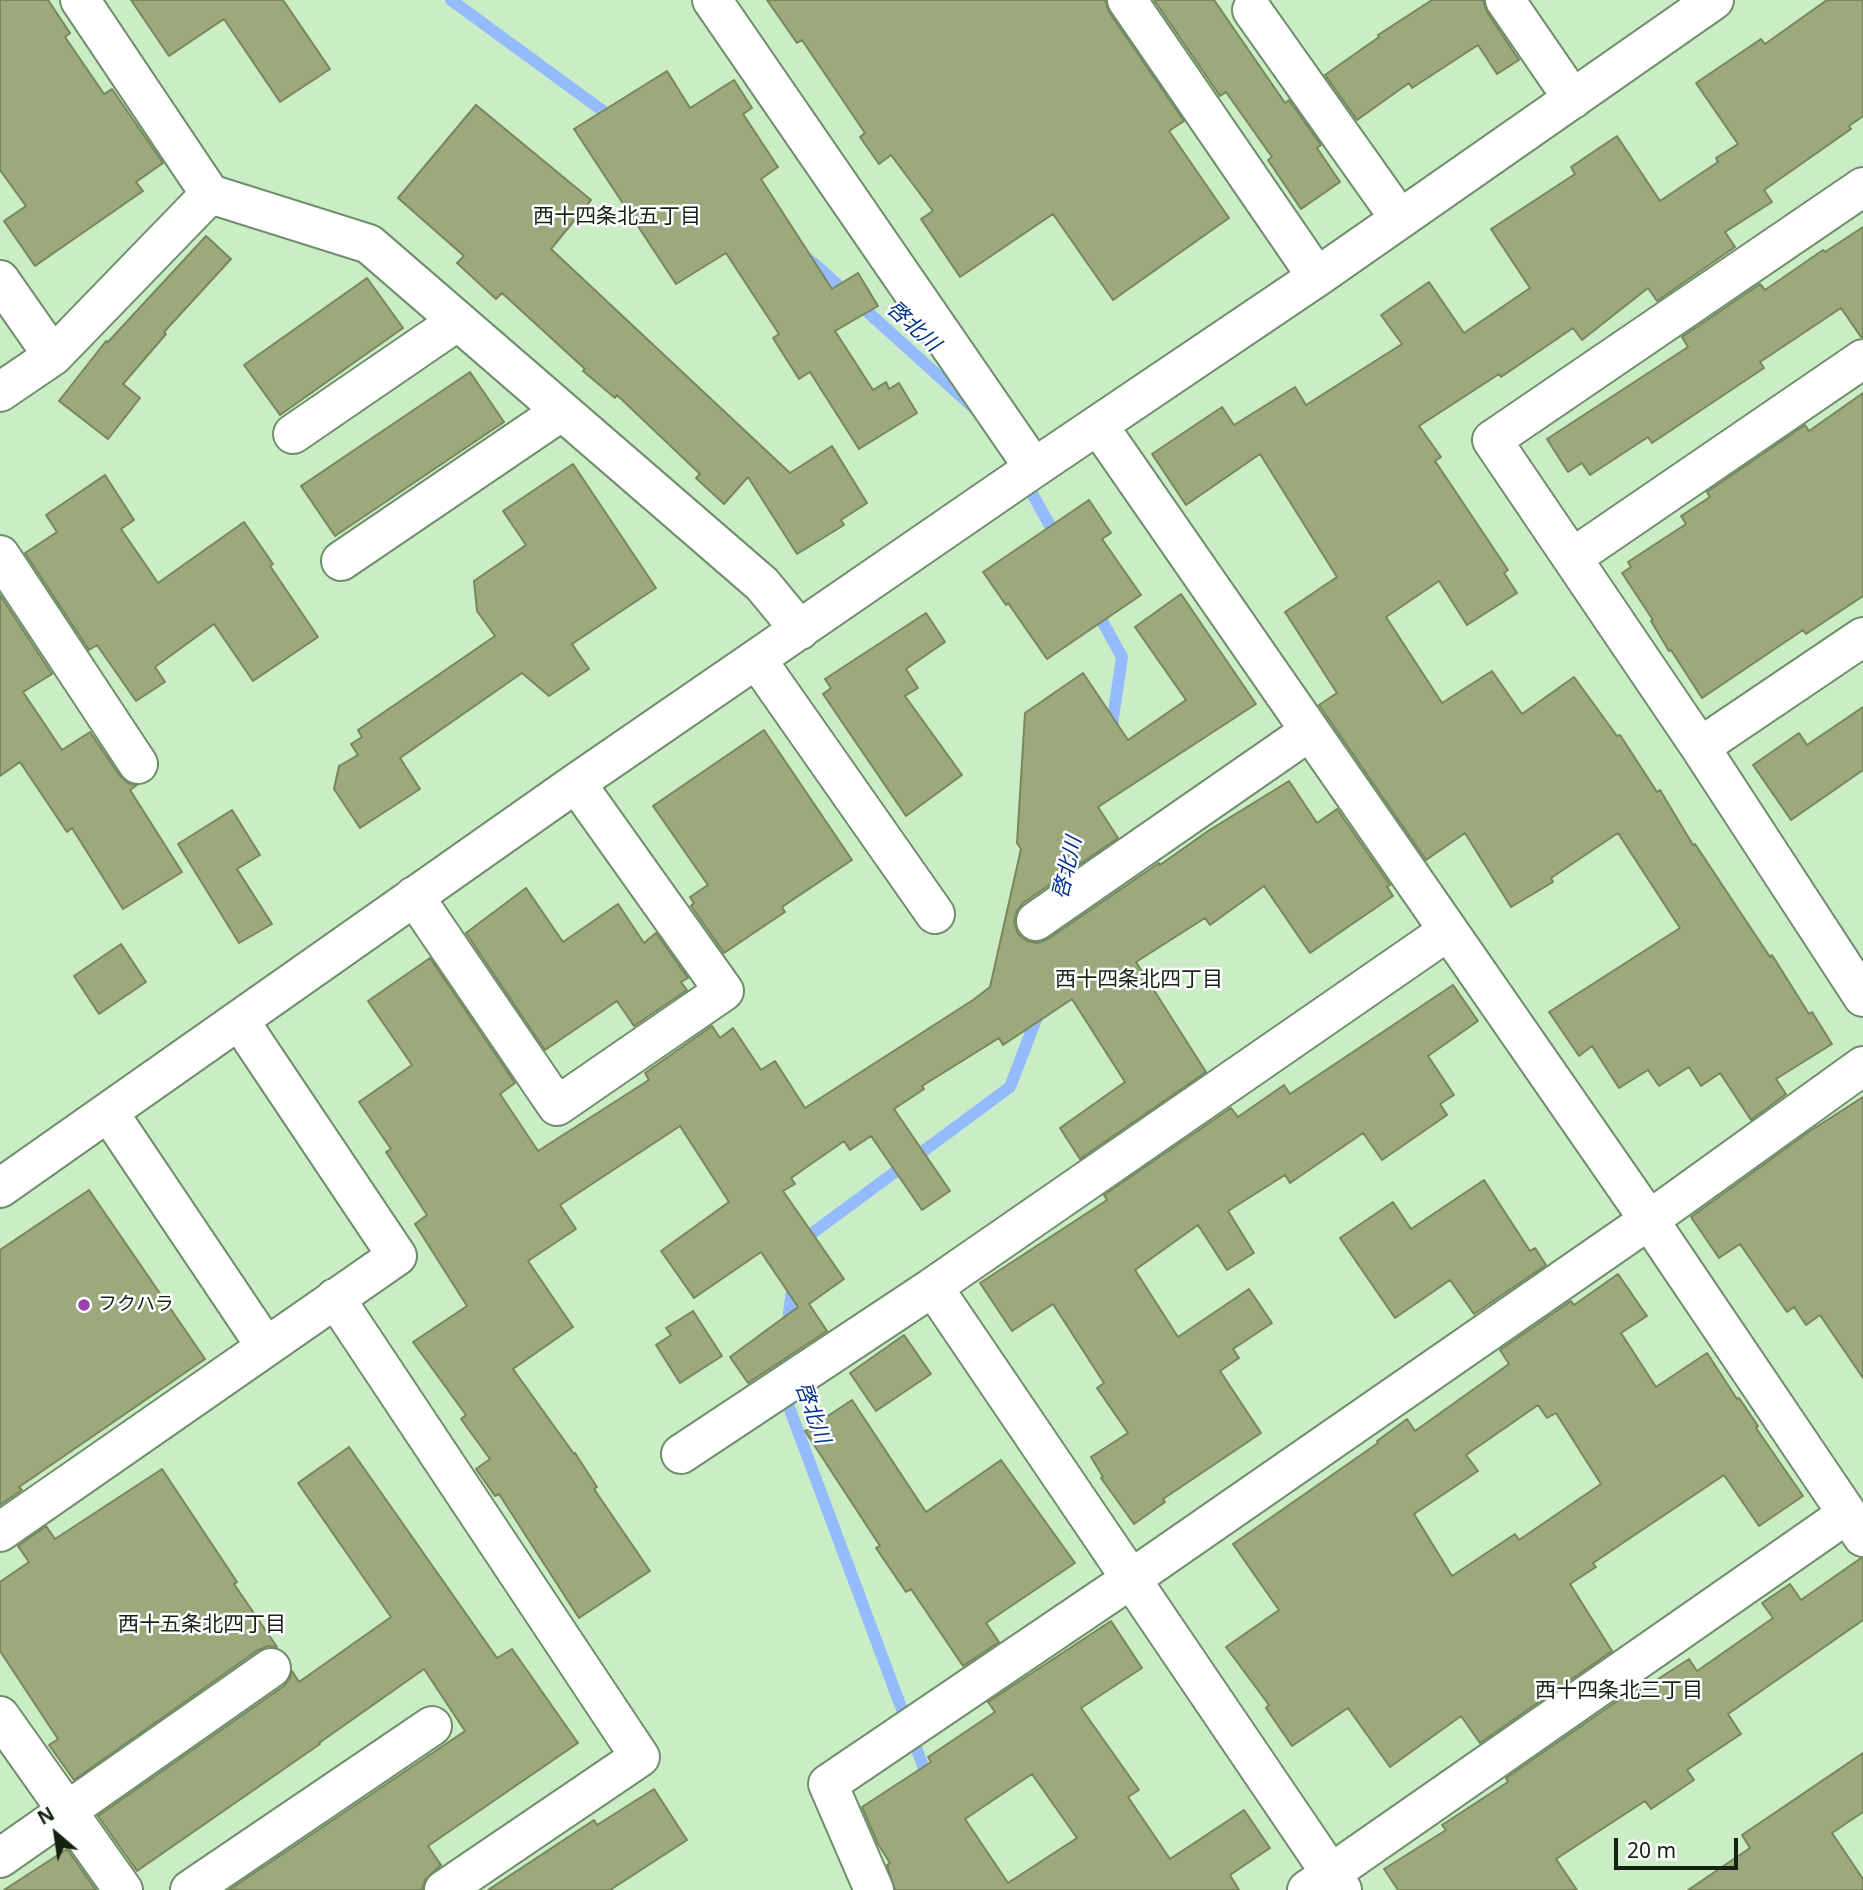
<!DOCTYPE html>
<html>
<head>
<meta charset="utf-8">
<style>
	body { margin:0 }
	#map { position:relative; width:1863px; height:1890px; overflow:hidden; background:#cbedc6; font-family:"Noto Sans",sans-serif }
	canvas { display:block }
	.north { position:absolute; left:21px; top:1799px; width:70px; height:70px; -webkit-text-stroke:5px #fff; paint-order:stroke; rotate:331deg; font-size:19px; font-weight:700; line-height:28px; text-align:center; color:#142113 }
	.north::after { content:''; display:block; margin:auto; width:24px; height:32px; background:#142113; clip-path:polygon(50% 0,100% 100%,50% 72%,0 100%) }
	.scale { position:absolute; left:1614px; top:1838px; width:124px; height:32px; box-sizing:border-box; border:4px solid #142113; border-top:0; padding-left:9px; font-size:21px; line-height:24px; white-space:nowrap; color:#142113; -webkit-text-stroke:5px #fff; paint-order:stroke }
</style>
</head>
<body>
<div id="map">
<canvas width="1863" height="1890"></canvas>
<div class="north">N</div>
<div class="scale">20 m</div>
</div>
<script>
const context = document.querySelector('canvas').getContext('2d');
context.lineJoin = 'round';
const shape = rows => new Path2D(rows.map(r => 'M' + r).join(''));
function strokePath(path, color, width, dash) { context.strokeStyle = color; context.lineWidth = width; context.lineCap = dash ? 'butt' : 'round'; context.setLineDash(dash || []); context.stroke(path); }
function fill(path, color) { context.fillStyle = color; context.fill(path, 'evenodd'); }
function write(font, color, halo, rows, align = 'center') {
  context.font = font + ' "Noto Sans","Noto Sans JP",sans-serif'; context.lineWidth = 5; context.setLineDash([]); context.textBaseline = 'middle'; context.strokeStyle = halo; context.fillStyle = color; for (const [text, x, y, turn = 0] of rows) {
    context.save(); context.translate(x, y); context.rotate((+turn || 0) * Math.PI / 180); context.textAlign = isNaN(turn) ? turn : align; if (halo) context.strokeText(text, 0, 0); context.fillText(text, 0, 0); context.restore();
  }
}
strokePath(shape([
	[451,0,614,119],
	[805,257,819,268,974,408],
	[1024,479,1058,540],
	[1095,608,1122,657,1111,732],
	[799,1243,1010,1087,1040,1009],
	[793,1282,780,1383,929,1782]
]), '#95bbff', 12);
const building = shape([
	[0,0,48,0,70,33,65,37,104,94,112,89,163,163,136,182,143,191,35,266,4,221,26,206,0,170,0,0],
	[131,0,283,0,330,69,280,102,224,19,169,56,131,0],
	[767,0,1105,0,1109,12,1184,121,1169,131,1229,218,1113,300,1053,214,960,277,921,219,933,211,891,155,879,164,860,137,865,133,802,40,797,43,767,0],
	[1154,0,1214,0,1285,103,1289,100,1321,145,1317,148,1340,182,1301,209,1268,160,1272,157,1226,92,1220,96,1154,0],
	[1432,0,1483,0,1487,12,1519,60,1497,74,1478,45,1412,88,1409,83,1357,120,1325,75,1379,37,1378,35,1432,0],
	[1827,0,1863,0,1863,116,1849,126,1851,129,1764,190,1772,202,1725,232,1735,247,1657,301,1648,288,1582,340,1573,328,1501,377,1499,374,1419,426,1441,457,1435,461,1508,570,1504,573,1517,593,1467,625,1439,581,1386,617,1442,703,1492,671,1522,714,1574,677,1617,736,1620,735,1657,792,1660,790,1693,845,1695,844,1770,957,1772,955,1809,1014,1812,1012,1832,1044,1776,1079,1786,1094,1751,1120,1720,1073,1701,1086,1689,1067,1659,1086,1648,1070,1619,1088,1592,1046,1579,1056,1549,1012,1680,928,1618,833,1551,878,1553,882,1511,907,1465,833,1426,860,1319,705,1337,693,1285,612,1337,577,1260,454,1186,505,1152,454,1222,407,1234,425,1295,387,1306,405,1402,344,1381,315,1429,282,1464,333,1530,288,1491,229,1575,174,1571,167,1617,136,1660,201,1718,162,1716,158,1738,144,1696,83,1761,39,1765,44,1827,0],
	[667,71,690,108,734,80,752,108,743,114,778,167,761,179,832,289,858,273,878,306,835,331,873,390,886,382,889,389,899,383,917,413,859,449,810,372,799,379,773,338,779,334,726,253,676,284,574,129,667,71],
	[476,105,591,200,551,249,790,473,832,446,867,503,841,520,844,525,797,554,748,477,724,504,696,478,700,474,617,395,615,398,583,371,585,369,502,293,496,299,457,263,464,256,398,198,476,105],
	[1863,227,1863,337,1861,337,1841,308,1760,362,1764,368,1652,443,1648,437,1590,475,1582,463,1568,472,1547,439,1688,347,1682,337,1760,284,1765,290,1823,250,1825,252,1863,227],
	[206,236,231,259,164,332,166,334,123,384,140,398,108,439,59,401,106,341,108,342,206,236],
	[367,278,403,328,280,415,244,365,367,278],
	[470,372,504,422,335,536,301,486,470,372],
	[1863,393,1863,596,1806,634,1803,630,1702,698,1671,650,1669,651,1651,621,1653,620,1622,573,1631,567,1628,562,1686,524,1681,516,1710,497,1707,492,1805,425,1809,431,1863,393],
	[573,464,656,588,572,644,589,669,549,696,522,673,400,758,420,789,360,828,334,789,339,766,358,755,351,744,362,737,358,730,495,636,477,611,474,581,526,545,503,511,573,464],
	[105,475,134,520,121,529,158,583,244,522,273,564,270,566,318,637,253,681,214,624,155,667,165,682,136,701,97,645,89,650,25,553,57,532,46,515,105,475],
	[1089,500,1111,533,1102,539,1141,595,1047,659,1008,603,1006,605,983,572,1089,500],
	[1181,594,1256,704,1098,807,1118,838,1023,903,1017,911,1014,922,1018,934,1027,941,1037,943,1048,939,1159,863,1160,865,1208,831,1289,781,1317,823,1337,809,1390,885,1387,887,1393,896,1310,953,1264,886,1210,925,1205,918,1136,962,1206,1072,1080,1159,1060,1128,1125,1082,1072,999,1003,1045,999,1038,922,1086,924,1089,894,1109,950,1191,922,1210,871,1136,850,1150,844,1141,791,1178,795,1184,783,1191,844,1279,809,1304,827,1331,748,1383,730,1357,798,1307,761,1252,694,1298,661,1251,729,1202,680,1126,560,1205,576,1229,528,1261,573,1327,513,1369,574,1454,575,1453,597,1487,594,1489,650,1571,579,1618,499,1494,495,1496,476,1469,490,1459,461,1419,466,1415,413,1342,467,1306,415,1224,427,1215,386,1152,391,1149,359,1102,412,1065,368,1001,430,958,515,1083,500,1094,538,1151,649,1080,645,1073,712,1026,720,1038,733,1028,761,1070,775,1061,805,1108,973,1000,990,987,1021,849,1017,843,1025,713,1083,673,1128,740,1186,700,1135,627,1181,594],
	[0,595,52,674,23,692,62,750,90,732,120,776,128,783,137,785,130,790,182,872,123,909,72,828,67,832,20,762,0,776,0,595],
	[926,613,945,642,906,669,918,688,905,696,962,775,906,816,823,694,831,688,825,679,926,613],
	[1863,707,1863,770,1791,820,1753,765,1799,733,1807,745,1863,707],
	[764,730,852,860,782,907,785,912,724,953,691,906,694,903,690,897,708,885,653,806,764,730],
	[232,810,260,855,237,869,272,924,239,943,178,844,232,810],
	[526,888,563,942,618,904,644,943,656,933,688,978,681,982,687,990,634,1026,617,1001,545,1050,466,933,526,888],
	[121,944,146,982,99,1014,74,976,121,944],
	[1453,985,1478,1021,1428,1056,1454,1095,1440,1104,1447,1115,1382,1160,1363,1133,1290,1183,1285,1175,1228,1211,1254,1253,1227,1270,1198,1225,1135,1270,1178,1337,1249,1289,1272,1323,1233,1349,1239,1358,1220,1371,1261,1433,1163,1499,1165,1502,1134,1524,1101,1478,1103,1477,1091,1457,1128,1433,1097,1388,1104,1383,1053,1304,1012,1331,980,1283,1107,1200,1104,1195,1231,1108,1238,1117,1284,1085,1290,1094,1453,985],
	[1863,1097,1863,1378,1820,1315,1806,1325,1794,1307,1787,1312,1740,1244,1719,1258,1691,1217,1810,1131,1863,1097],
	[1484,1180,1530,1251,1535,1248,1546,1265,1474,1314,1450,1280,1395,1318,1340,1238,1393,1202,1411,1229,1484,1180],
	[89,1190,205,1359,19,1487,22,1490,0,1505,0,1250,89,1190],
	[1618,1274,1647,1316,1621,1333,1656,1387,1707,1353,1737,1399,1739,1398,1758,1426,1756,1428,1803,1496,1759,1526,1724,1475,1593,1563,1596,1567,1570,1584,1612,1651,1480,1743,1461,1716,1390,1767,1348,1708,1292,1746,1266,1708,1269,1705,1226,1647,1279,1610,1233,1544,1378,1443,1377,1441,1407,1419,1415,1431,1509,1364,1500,1350,1571,1301,1574,1305,1618,1274],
	[1538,1405,1547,1418,1556,1413,1601,1484,1519,1540,1515,1534,1452,1576,1414,1514,1478,1471,1466,1455,1538,1405],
	[693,1311,722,1356,680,1383,656,1345,671,1335,666,1328,693,1311],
	[904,1335,931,1374,876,1411,850,1373,904,1335],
	[852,1400,926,1512,1001,1460,1075,1563,986,1623,999,1642,963,1666,911,1589,906,1592,876,1548,880,1546,805,1431,852,1400],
	[349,1447,497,1658,512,1649,578,1743,428,1846,441,1865,425,1880,422,1890,229,1890,465,1731,424,1669,319,1743,320,1744,137,1871,98,1816,284,1686,290,1678,292,1671,299,1682,391,1617,298,1483,349,1447],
	[162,1469,237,1582,234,1584,277,1647,268,1646,258,1650,74,1780,49,1745,58,1739,0,1651,0,1582,29,1562,18,1546,46,1526,55,1539,162,1469],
	[1861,1558,1863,1559,1863,1620,1728,1714,1741,1734,1687,1770,1694,1780,1651,1809,1645,1801,1556,1859,1577,1890,1398,1890,1384,1869,1446,1830,1442,1825,1508,1782,1506,1778,1636,1688,1638,1692,1689,1659,1697,1671,1773,1618,1762,1603,1790,1584,1801,1600,1861,1558],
	[1111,1621,1142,1668,1081,1708,1139,1790,1128,1797,1170,1859,1244,1810,1270,1848,1230,1875,1239,1890,895,1890,887,1865,890,1863,878,1844,862,1807,931,1762,928,1757,995,1712,988,1702,1111,1621],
	[1032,1774,1077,1838,1008,1883,965,1819,1032,1774],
	[1863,1753,1863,1812,1832,1833,1863,1879,1863,1890,1688,1890,1750,1848,1742,1835,1863,1753],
	[654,1789,687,1840,610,1890,488,1890,594,1820,597,1825,654,1789],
	[67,1849,96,1890,4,1890,67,1849]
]);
fill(building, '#9ca97d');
strokePath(building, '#79855b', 2);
const minor = shape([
	[80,0,210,194,369,244,762,584,800,630],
	[712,0,1034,468],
	[1127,0,1317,277],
	[1505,0,1573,99],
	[1252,10,1400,219],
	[0,280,53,356],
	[0,392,53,356,210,194],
	[1098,425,1649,1220,1863,1537],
	[293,434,458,321],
	[0,555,138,764],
	[1572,558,1863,359],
	[341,561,562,411],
	[1863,637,1700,747,1863,997],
	[757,660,935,914],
	[1700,747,1492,440,1863,187],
	[414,896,557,1106,724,991,576,783],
	[1036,921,1310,731],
	[109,1113,266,1347],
	[0,1188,576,783,1034,468,1317,277,1714,0],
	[335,1298,640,1757,444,1890],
	[681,1454,933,1287],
	[0,1532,397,1256,239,1020],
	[0,1716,123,1890],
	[0,1858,271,1668],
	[190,1890,432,1726],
	[874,1890,828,1784,1131,1579,1649,1220,1863,1066],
	[1307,1890,1847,1514],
	[1342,1890,933,1287,1448,931]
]);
strokePath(minor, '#6f8e6b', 42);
strokePath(minor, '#fff', 38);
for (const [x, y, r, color] of [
	[84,1305,7,"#9c41ac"]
]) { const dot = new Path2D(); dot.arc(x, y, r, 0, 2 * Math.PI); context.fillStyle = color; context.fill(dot); strokePath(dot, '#fff', 2.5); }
write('19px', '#142113', '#fff', [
	["フクハラ",98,1305]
], 'left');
write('21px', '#142113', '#fff', [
	["西十四条北五丁目",617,217],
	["西十四条北四丁目",1139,980],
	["西十五条北四丁目",202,1625],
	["西十四条北三丁目",1619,1691]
]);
write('italic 21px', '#00308d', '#fff', [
	["啓北川",913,327,42],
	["啓北川",1068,868,-77],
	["啓北川",812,1413,70]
]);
</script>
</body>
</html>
